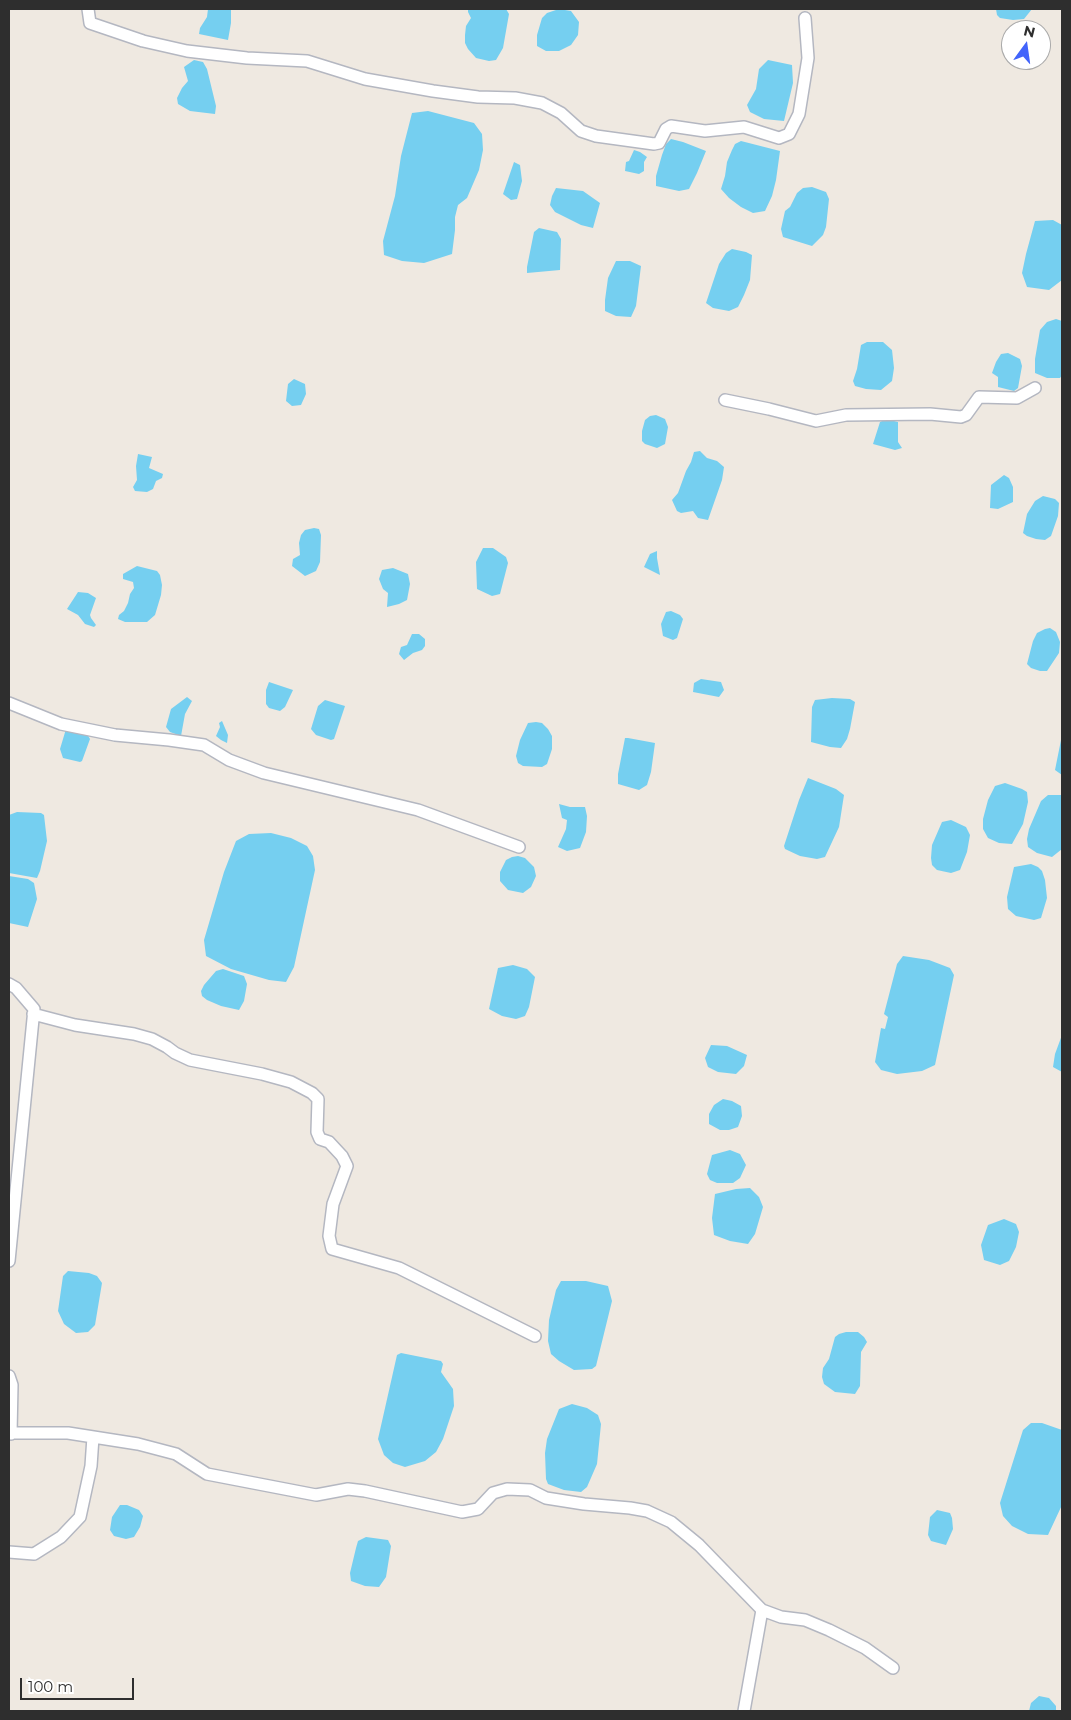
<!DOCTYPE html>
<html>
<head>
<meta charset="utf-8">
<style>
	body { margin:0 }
	#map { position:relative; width:1071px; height:1720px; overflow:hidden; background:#efe9e1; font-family:Montserrat,sans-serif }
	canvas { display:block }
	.frame { position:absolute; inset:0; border:10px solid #2e2e2e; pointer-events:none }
	.north { position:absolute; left:1001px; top:20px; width:50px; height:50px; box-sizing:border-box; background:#fff; border:1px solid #ababab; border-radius:50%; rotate:14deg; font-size:14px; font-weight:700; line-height:20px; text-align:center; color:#2e2e2e }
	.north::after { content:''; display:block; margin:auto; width:18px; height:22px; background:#4264fb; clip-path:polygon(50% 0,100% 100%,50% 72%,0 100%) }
	.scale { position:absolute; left:20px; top:1678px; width:114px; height:22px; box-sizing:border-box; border:2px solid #2e2e2e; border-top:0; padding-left:6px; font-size:15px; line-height:18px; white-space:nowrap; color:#2e2e2e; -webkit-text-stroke:4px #fff; paint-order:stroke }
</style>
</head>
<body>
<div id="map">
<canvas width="1071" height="1720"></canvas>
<div class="frame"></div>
<div class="north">N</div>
<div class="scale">100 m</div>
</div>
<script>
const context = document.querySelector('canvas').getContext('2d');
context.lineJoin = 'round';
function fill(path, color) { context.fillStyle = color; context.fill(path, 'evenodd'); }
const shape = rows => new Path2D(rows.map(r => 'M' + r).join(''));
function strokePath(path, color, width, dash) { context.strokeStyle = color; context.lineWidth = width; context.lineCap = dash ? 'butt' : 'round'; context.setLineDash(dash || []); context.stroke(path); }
fill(shape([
	[208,9,231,9,231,23,228,40,199,34,200,28,207,17],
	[468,9,506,9,509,14,503,48,496,60,489,61,476,58,468,49,465,43,465,35,466,26,471,18,468,12],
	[559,9,571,11,579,22,578,35,571,45,559,51,546,51,537,46,537,35,542,18,547,13],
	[996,9,1032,9,1024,19,1013,20,1000,18,997,15],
	[194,60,203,62,207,69,216,106,215,114,190,111,178,104,177,98,182,88,188,81,184,67],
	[768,60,792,65,793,83,784,121,764,119,750,112,747,105,756,89,759,69],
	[428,111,474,123,482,134,483,150,479,170,467,198,458,205,455,217,455,230,452,254,424,263,402,261,384,255,383,241,395,196,401,156,412,113],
	[671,139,683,142,706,151,697,173,689,189,679,191,656,186,656,176,662,155,666,144],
	[741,141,780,151,776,180,772,196,765,211,753,213,741,207,729,198,721,189,725,176,727,162,732,150,735,144],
	[634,150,640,152,647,157,644,162,644,171,639,174,625,171,626,162,629,161],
	[514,162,520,165,522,181,517,199,511,200,503,194],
	[812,187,826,192,829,199,826,227,823,235,812,246,783,237,781,229,785,211,790,207,797,193,803,188],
	[556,188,583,191,600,203,593,228,581,225,555,212,550,205,552,196],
	[1053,220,1062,225,1062,280,1049,290,1027,287,1022,273,1026,254,1035,221],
	[539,228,557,232,561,239,560,270,527,273,527,267,534,232],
	[732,249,746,252,752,255,750,280,744,295,738,307,729,311,713,308,706,303,719,264,726,253],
	[616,261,630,261,641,266,636,306,631,317,616,316,605,311,605,300,608,278],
	[1056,319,1062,321,1062,375,1060,378,1047,378,1035,373,1035,359,1040,330,1047,322],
	[867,342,883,342,892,350,894,368,892,381,881,390,866,389,855,386,853,381,857,369,861,345],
	[1008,353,1020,359,1022,366,1018,388,1014,391,998,387,998,377,992,373,996,362,1001,354],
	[294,379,305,384,306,394,301,405,292,406,286,401,288,384],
	[656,415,665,419,668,427,665,444,657,448,645,444,642,441,642,431,645,420,650,416],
	[886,419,898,422,898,442,902,448,895,450,873,444,880,422],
	[700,451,707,458,717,461,724,467,722,480,708,520,698,518,693,511,681,513,677,511,672,500,678,493,686,471,691,462,694,452],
	[138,454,152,457,149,468,163,474,162,478,156,481,153,489,147,492,135,491,133,487,137,480,136,466],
	[1004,475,1009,478,1013,487,1013,502,998,509,990,508,991,485],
	[1043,496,1055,499,1059,503,1058,516,1051,536,1045,540,1036,539,1027,536,1023,533,1027,514,1035,501],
	[314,528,319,529,321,535,320,562,316,571,305,576,292,566,293,559,300,555,299,543,301,535,305,530],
	[483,548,493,548,506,557,508,563,500,594,492,596,477,589,476,562],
	[657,551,657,558,660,575,644,567,650,554],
	[137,566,157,571,160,575,162,585,161,595,155,615,147,622,125,622,118,619,119,615,124,611,128,603,130,594,134,588,133,582,123,579,123,574],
	[393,568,408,574,410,584,407,600,399,604,387,607,388,593,383,589,379,579,382,570],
	[78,592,88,593,96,598,90,615,91,618,96,625,94,627,85,624,78,615,67,609],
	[671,611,680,615,683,619,677,638,673,640,663,636,661,624,666,612],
	[1050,628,1056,632,1060,642,1059,653,1047,671,1040,671,1031,668,1027,664,1033,641,1037,633,1045,629],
	[412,634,419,634,425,639,425,646,422,650,413,653,404,660,399,654,401,647,407,645],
	[701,679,721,682,724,690,719,697,693,692,694,683],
	[269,682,293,690,285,707,280,711,269,708,266,704,266,690],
	[187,697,192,701,185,714,181,736,170,732,166,727,171,709],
	[832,698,850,699,855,702,850,729,847,739,841,748,830,747,811,742,812,707,815,700],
	[325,700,345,706,334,739,331,740,316,735,311,729,318,706],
	[222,721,228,735,227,743,221,740,216,736,220,727,219,723],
	[536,722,542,723,548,729,552,736,552,749,547,764,542,767,523,766,518,763,516,756,520,740,528,723],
	[66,729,87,734,90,739,82,761,80,762,63,758,60,749],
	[1062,735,1062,775,1055,770],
	[625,738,628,738,655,743,651,772,647,785,639,790,618,784,618,774],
	[808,778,836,789,844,795,839,827,825,857,817,859,800,856,785,849,784,846,799,800],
	[1005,783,1022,789,1027,792,1028,802,1023,824,1012,844,999,843,988,838,983,829,983,819,988,800,995,786],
	[1048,795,1062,795,1062,849,1052,857,1037,853,1028,847,1027,839,1029,829,1041,801],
	[559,804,570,807,585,807,587,816,586,832,580,848,567,851,558,847,566,829,567,820,562,818],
	[17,812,41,813,44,815,47,841,40,871,37,878,9,873,9,815],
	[951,820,966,827,970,835,967,852,960,870,951,873,937,870,932,865,931,858,932,845,942,822],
	[271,833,291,838,307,846,313,856,315,870,294,967,286,982,269,980,231,969,206,956,204,940,224,872,236,841,249,834],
	[518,856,525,858,534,867,536,876,531,887,523,893,508,890,500,881,500,872,506,860,512,857],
	[1031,864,1038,867,1042,871,1045,880,1047,898,1041,918,1034,920,1016,916,1008,909,1007,897,1014,867],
	[9,876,28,879,34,883,37,899,28,927,9,923],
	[903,956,929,960,950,968,954,975,935,1065,922,1071,897,1074,881,1070,875,1062,881,1028,885,1029,888,1017,884,1014,897,964],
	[513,965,527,969,535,977,529,1007,525,1016,516,1019,502,1016,489,1009,498,968],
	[223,969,244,976,247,984,244,1001,239,1010,221,1006,207,1000,202,996,201,991,204,985,216,971],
	[1062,1035,1062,1072,1053,1067,1055,1054],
	[711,1045,727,1046,747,1055,744,1066,736,1074,718,1072,708,1067,705,1058],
	[723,1099,732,1101,741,1106,742,1116,738,1127,729,1130,720,1130,709,1124,709,1114,714,1105],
	[730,1150,740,1154,746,1165,740,1178,733,1183,717,1183,710,1180,707,1174,712,1155],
	[750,1188,759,1197,763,1207,755,1234,748,1244,730,1241,714,1235,712,1218,715,1194,736,1189],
	[1004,1219,1016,1224,1019,1232,1016,1247,1009,1261,1000,1265,984,1260,981,1245,988,1225],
	[68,1271,89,1273,97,1276,102,1283,95,1325,88,1332,76,1333,64,1324,58,1311,63,1276],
	[561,1281,586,1281,608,1286,612,1301,596,1366,592,1369,574,1370,559,1361,551,1354,548,1341,549,1320,556,1290],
	[846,1332,858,1332,864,1337,867,1342,861,1352,860,1386,855,1394,835,1392,824,1384,822,1377,823,1368,829,1359,835,1337,839,1334],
	[401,1353,441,1361,443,1364,441,1372,453,1389,454,1406,443,1439,436,1452,425,1461,405,1467,393,1463,384,1455,378,1439,397,1355],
	[572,1404,587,1408,598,1415,601,1424,597,1464,587,1487,581,1492,564,1490,548,1484,546,1479,545,1453,547,1439,559,1409],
	[1031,1423,1042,1423,1062,1430,1062,1505,1048,1535,1028,1534,1012,1526,1003,1516,1000,1503,1023,1430],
	[120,1505,127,1505,139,1510,143,1516,140,1527,134,1537,126,1539,114,1536,110,1530,112,1517],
	[937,1510,950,1513,952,1518,953,1529,946,1545,931,1541,928,1535,930,1517],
	[366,1537,388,1540,391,1546,386,1577,379,1587,365,1586,351,1581,350,1573,356,1548,358,1541],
	[1039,1696,1049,1698,1056,1706,1056,1711,1029,1711,1031,1703]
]), '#75cff0');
const minor = shape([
	[88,9,90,23,143,41,187,51,247,58,307,61,365,79,433,91,478,97,515,98,542,103,561,113,581,131,596,136,654,144,659,143,666,129,671,126,705,131,744,127,779,138,789,134,799,114,808,58,805,18],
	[725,400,769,409,816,421,846,415,930,414,961,417,966,415,979,397,1017,398,1035,388],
	[9,703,61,724,115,735,169,740,204,745,229,760,264,773,418,810,519,847],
	[9,984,16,988,34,1009,9,1261],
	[33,1014,75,1025,134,1034,152,1039,167,1047,175,1053,190,1060,262,1074,291,1082,312,1093,318,1099,317,1132,320,1139,329,1142,342,1156,347,1166,333,1204,329,1236,332,1249,399,1268,535,1336],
	[9,1376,12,1385,11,1434],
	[9,1433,68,1433,138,1444,176,1454,207,1474,316,1495,348,1489,365,1491,462,1512,478,1509,493,1493,507,1489,530,1490,546,1498,584,1504,630,1508,647,1511,671,1522,699,1545,762,1610,781,1617,805,1620,829,1630,865,1648,893,1668],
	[9,1552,34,1554,61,1537,80,1517,91,1466,93,1437],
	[744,1711,762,1610]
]);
strokePath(minor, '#b4b7c1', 14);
strokePath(minor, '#fff', 11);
</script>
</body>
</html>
